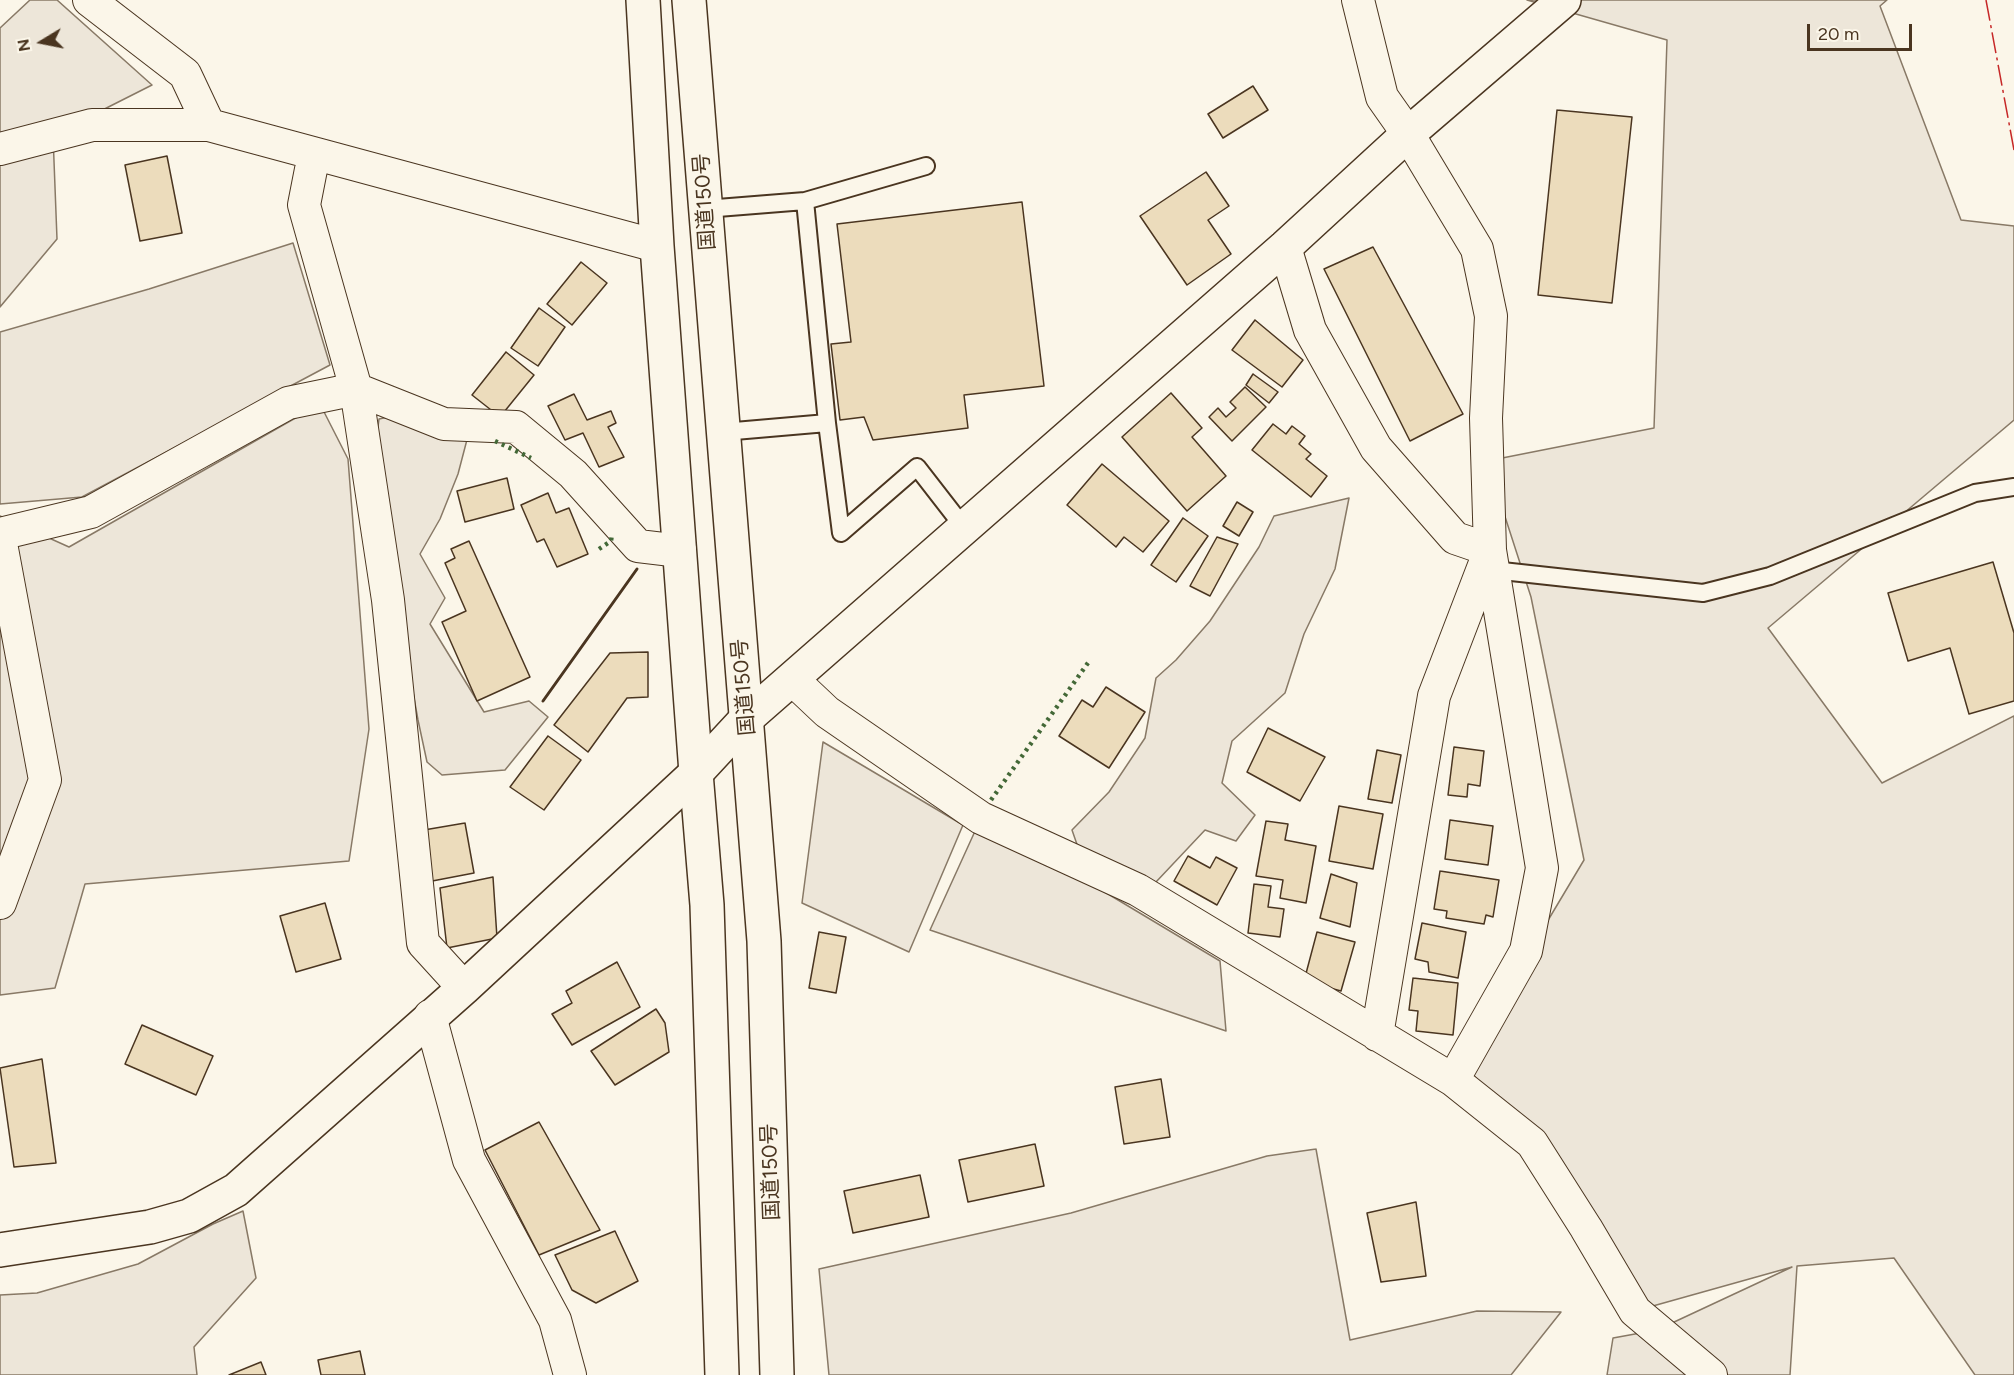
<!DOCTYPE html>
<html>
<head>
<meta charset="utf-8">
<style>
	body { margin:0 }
	#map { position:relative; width:2014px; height:1375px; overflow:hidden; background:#fbf6e9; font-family:Figtree,sans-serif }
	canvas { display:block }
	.north { position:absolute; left:12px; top:12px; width:60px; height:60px; -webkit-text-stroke:4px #fbf6e9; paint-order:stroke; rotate:260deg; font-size:16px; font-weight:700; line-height:24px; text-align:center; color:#4a3520 }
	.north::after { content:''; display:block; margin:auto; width:21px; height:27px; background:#4a3520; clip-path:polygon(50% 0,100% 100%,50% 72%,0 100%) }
	.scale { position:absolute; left:1807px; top:24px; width:105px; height:27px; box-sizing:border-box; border:3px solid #4a3520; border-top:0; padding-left:8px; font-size:18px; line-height:21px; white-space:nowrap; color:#4a3520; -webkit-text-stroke:4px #fbf6e9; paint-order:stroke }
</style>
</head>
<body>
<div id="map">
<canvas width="2014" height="1375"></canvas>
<div class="north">N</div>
<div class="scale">20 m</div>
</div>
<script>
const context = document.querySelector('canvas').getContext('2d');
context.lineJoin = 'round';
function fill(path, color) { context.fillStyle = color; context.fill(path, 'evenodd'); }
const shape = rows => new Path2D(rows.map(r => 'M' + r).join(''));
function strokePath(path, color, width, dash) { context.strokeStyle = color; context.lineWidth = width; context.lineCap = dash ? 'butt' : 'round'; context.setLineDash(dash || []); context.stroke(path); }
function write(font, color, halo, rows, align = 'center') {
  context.font = font + ' Figtree,"Noto Sans JP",sans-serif'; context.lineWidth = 4.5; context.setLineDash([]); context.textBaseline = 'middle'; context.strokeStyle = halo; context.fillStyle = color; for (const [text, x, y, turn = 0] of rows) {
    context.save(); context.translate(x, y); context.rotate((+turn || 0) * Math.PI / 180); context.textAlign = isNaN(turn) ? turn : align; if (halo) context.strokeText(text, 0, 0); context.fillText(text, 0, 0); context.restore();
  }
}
const green = shape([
	[30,0,57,0,152,85,53,135,57,239,0,307,0,28,30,0],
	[1527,0,1887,0,1880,6,1961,220,2014,226,2014,420,1768,628,1882,783,2014,716,2014,1375,1975,1375,1894,1258,1797,1266,1790,1375,1607,1375,1613,1338,1657,1330,1792,1267,1635,1311,1464,1061,1584,860,1531,597,1487,461,1654,428,1667,40,1527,0],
	[293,243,330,365,82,497,0,504,0,332,149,289,293,243],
	[320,404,348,459,369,729,349,861,85,884,55,988,0,995,0,516,69,547,320,404],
	[402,414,469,432,458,474,440,519,420,554,445,598,430,624,484,712,529,701,548,717,505,770,442,775,427,762,418,720,405,648,375,450,379,419,402,414],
	[1349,498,1335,569,1304,634,1285,693,1232,741,1222,783,1255,815,1236,841,1205,830,1156,882,1081,856,1072,830,1109,792,1145,738,1156,678,1176,660,1210,621,1259,547,1274,516,1349,498],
	[823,742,963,825,909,952,802,903,823,742],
	[981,818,1220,961,1226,1031,930,930,981,818],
	[1316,1149,1350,1340,1477,1311,1561,1312,1511,1375,829,1375,819,1269,1071,1213,1267,1156,1316,1149],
	[243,1211,256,1278,194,1347,197,1375,0,1375,0,1295,37,1293,138,1264,213,1224,243,1211]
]);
fill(green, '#ede6d9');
strokePath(green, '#887966', 1.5);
const building = shape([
	[1253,86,1268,110,1223,138,1208,114,1253,86],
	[1557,110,1632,117,1612,303,1538,295,1557,110],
	[167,156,182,233,140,241,125,165,167,156],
	[1206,172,1229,206,1208,220,1231,254,1187,285,1140,216,1206,172],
	[1022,202,1044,386,964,395,968,428,873,440,864,417,840,420,831,344,851,342,837,224,1022,202],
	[1373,247,1463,414,1410,441,1324,269,1373,247],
	[581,262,607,283,572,325,547,304,581,262],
	[539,308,565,327,538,366,511,348,539,308],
	[1255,320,1303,360,1282,387,1232,350,1255,320],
	[506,352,534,375,500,417,472,395,506,352],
	[1253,374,1278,392,1269,403,1246,385,1253,374],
	[1245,387,1266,407,1232,441,1209,417,1218,408,1226,417,1236,408,1230,402,1245,387],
	[1171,393,1202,428,1192,437,1226,476,1187,511,1122,437,1171,393],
	[574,394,587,420,611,411,616,423,608,427,624,457,599,467,583,433,565,440,548,406,574,394],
	[1273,424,1286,434,1292,426,1305,436,1299,444,1311,454,1306,459,1327,476,1311,497,1252,450,1273,424],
	[1102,464,1169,521,1143,552,1124,537,1116,547,1067,505,1102,464],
	[507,478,514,509,465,522,457,491,507,478],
	[548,493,556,513,569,508,588,554,557,567,544,539,537,542,521,505,548,493],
	[1237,502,1253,512,1239,536,1223,526,1237,502],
	[1183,518,1208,536,1176,582,1151,565,1183,518],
	[1217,537,1238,544,1210,596,1190,586,1217,537],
	[469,541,530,677,477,701,442,622,466,611,445,563,455,558,451,549,469,541],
	[1993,562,2014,633,2014,701,1969,714,1950,648,1908,661,1888,593,1993,562],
	[648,652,648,697,627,698,588,752,554,725,610,653,648,652],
	[1106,687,1145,712,1109,768,1059,736,1082,700,1093,707,1106,687],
	[1268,728,1325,757,1300,801,1247,772,1268,728],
	[548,736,581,760,544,810,510,787,548,736],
	[1454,747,1484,751,1480,786,1468,784,1467,797,1448,795,1454,747],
	[1377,750,1401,755,1392,803,1368,799,1377,750],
	[1339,806,1383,814,1373,869,1329,861,1339,806],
	[1450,820,1493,826,1488,865,1445,859,1450,820],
	[1266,821,1288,824,1285,840,1316,846,1306,903,1280,898,1283,880,1256,876,1266,821],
	[465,823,474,873,427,882,418,831,465,823],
	[1188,856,1210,868,1216,857,1237,868,1217,905,1174,881,1188,856],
	[1440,871,1499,880,1493,917,1486,915,1484,924,1446,918,1447,911,1434,909,1440,871],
	[1331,874,1357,883,1350,927,1320,918,1331,874],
	[493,877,497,938,447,948,440,888,493,877],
	[1254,884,1271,886,1268,907,1284,909,1280,937,1248,933,1254,884],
	[325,903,341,959,296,972,280,916,325,903],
	[1422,923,1466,932,1458,978,1429,972,1428,962,1415,959,1422,923],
	[819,932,846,937,836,993,809,988,819,932],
	[1317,932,1355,942,1341,991,1304,981,1317,932],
	[617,962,640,1007,572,1045,552,1014,572,1003,566,991,617,962],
	[1413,978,1458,983,1453,1035,1416,1031,1418,1011,1409,1010,1413,978],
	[656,1009,665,1023,669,1052,615,1085,591,1051,656,1009],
	[142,1025,213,1056,196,1095,125,1064,142,1025],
	[42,1059,56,1163,14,1167,0,1068,42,1059],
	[1161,1079,1170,1137,1124,1144,1115,1087,1161,1079],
	[539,1122,600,1230,539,1255,485,1150,539,1122],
	[1035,1144,1044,1186,968,1202,959,1160,1035,1144],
	[920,1175,929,1217,853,1233,844,1191,920,1175],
	[1416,1202,1426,1276,1381,1282,1367,1213,1416,1202],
	[615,1231,638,1281,596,1303,572,1290,555,1255,615,1231],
	[360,1351,365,1375,321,1375,318,1360,360,1351],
	[261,1362,266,1375,229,1375,261,1362]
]);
fill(building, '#ecdcbc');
strokePath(building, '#4a3520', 1.5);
const lane = shape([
	[805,201,827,423,841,533,917,467,955,516],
	[705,209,805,201,926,166],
	[723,432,827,423],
	[1493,570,1703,593,1770,576,1975,493,2014,487]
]);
const street = shape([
	[89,0,185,74,209,125],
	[1358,0,1382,97,1408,134,1477,249,1491,316,1486,418,1490,550,1542,868,1526,951,1453,1080],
	[0,149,92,125,209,125,657,246],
	[314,154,304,205,356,389,388,600,423,943,464,988],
	[1285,247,1310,330,1376,448,1455,538,1490,550,1434,696,1377,1035],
	[0,534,91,512,288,403,356,389,444,424,516,427,573,474,638,546,680,551],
	[0,538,45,780,0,903],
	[792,679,827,712,981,818,1138,890,1453,1080,1532,1143,1586,1228,1635,1311,1711,1375],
	[430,1016,469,1160,555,1320,570,1375]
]);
const secondary = shape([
	[0,1250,150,1227,189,1216,236,1190,464,988,696,773,747,718,1285,247,1408,134,1564,0]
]);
const highway = shape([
	[643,0,657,246,696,773,707,905,722,1375],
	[689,0,764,941,777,1375]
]);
strokePath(lane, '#4a3520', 20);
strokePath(street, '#4a3520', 34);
strokePath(secondary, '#4a3520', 36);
strokePath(highway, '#4a3520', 36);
strokePath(lane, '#fbf6e9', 16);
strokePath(street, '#fbf6e9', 32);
strokePath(secondary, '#fbf6e9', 33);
strokePath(highway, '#fbf6e9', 33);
strokePath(shape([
	[495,441,531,458],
	[599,549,611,541,612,534],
	[991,800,1090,660]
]), '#436837', 4.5, [3, 4.5]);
strokePath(shape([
	[543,701,637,569]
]), '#4a3520', 3);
strokePath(shape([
	[1986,0,2014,150]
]), '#c62828', 1.5, [21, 4.5, 3, 4.5]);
write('21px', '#4a3520', '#fbf6e9', [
	["国道150号",705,202,-94],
	["国道150号",744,687,-95],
	["国道150号",771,1172,-92]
]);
</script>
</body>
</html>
